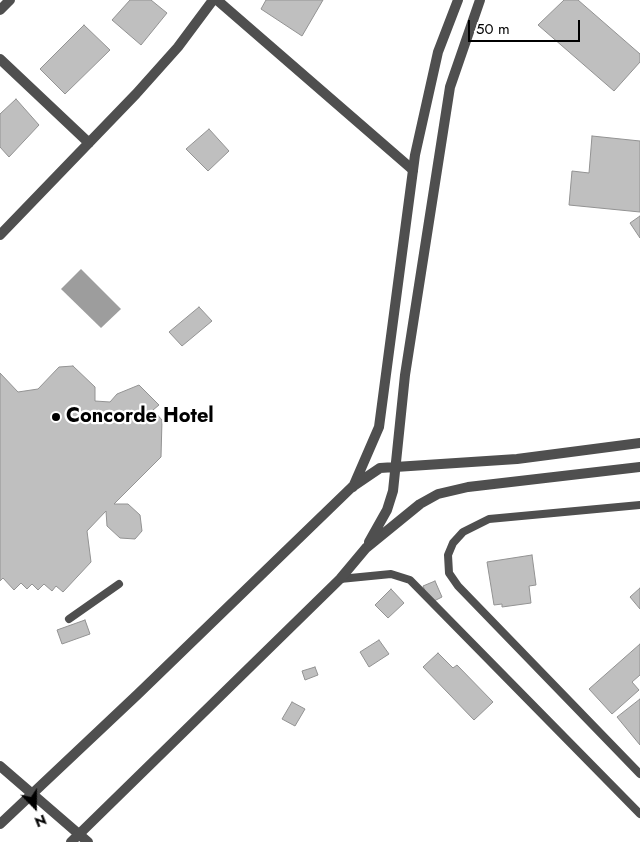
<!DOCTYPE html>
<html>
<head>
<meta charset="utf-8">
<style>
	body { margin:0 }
	#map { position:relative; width:640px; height:842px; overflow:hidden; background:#fff; font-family:Jost,sans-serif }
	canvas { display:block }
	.north { position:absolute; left:10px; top:782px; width:50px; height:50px; -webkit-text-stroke:4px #fff; paint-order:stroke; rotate:158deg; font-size:14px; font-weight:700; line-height:20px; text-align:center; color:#000 }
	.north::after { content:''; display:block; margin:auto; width:18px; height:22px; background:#000; clip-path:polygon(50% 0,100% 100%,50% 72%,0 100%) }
	.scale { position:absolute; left:468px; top:20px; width:112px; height:22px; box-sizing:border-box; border:2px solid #000; border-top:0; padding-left:6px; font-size:15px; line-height:18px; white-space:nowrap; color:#000; -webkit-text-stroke:4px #fff; paint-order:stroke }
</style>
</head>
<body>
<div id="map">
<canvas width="640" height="842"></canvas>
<div class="north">N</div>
<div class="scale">50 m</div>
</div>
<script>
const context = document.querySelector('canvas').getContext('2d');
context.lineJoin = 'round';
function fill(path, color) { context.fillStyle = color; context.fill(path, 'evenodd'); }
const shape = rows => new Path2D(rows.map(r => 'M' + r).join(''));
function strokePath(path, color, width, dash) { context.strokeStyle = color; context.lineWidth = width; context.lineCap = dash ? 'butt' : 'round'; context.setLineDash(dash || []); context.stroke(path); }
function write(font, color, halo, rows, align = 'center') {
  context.font = font + ' Jost,sans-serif'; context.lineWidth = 4.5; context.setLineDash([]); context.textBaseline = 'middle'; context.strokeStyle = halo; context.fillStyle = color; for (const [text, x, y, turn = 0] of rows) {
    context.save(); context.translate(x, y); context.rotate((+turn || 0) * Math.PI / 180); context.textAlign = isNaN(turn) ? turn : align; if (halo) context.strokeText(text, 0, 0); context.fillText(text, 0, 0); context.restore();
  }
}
fill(shape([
	[81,269,121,309,101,328,61,289]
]), '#9d9d9d');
const building = shape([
	[130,0,151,0,167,13,141,45,112,20,130,0],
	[266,0,323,0,302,36,261,9,266,0],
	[564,0,578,0,640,54,640,62,614,91,538,25,564,0],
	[84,25,110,50,65,94,40,69,84,25],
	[16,99,39,125,9,157,0,147,0,114,16,99],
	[209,129,229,151,208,171,186,149,209,129],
	[592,136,640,141,640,212,569,205,572,171,589,173,592,136],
	[640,216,640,238,630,223,640,216],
	[199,307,212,321,182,346,169,332,199,307],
	[73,366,95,387,95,401,110,402,117,394,139,385,159,405,153,410,162,420,161,457,114,504,128,504,140,515,142,531,135,539,120,538,107,526,106,511,87,531,91,562,63,592,56,586,52,591,44,584,38,590,32,584,27,589,21,583,14,590,3,578,0,581,0,373,18,392,38,389,59,367,73,366],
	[532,555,536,585,529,586,531,603,502,607,502,604,494,605,487,562,532,555],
	[435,581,442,597,430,603,423,586,435,581],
	[640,588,640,609,630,597,640,588],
	[391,589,404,603,388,618,375,605,391,589],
	[85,620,90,634,62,644,57,630,85,620],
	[379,640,389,654,369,667,360,652,379,640],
	[640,644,640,675,632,682,639,690,612,714,589,689,640,644],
	[438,653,453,668,457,665,493,702,474,720,423,667,438,653],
	[315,667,318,675,305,680,302,671,315,667],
	[640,699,640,745,617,717,640,699],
	[292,702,305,709,295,726,282,719,292,702]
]);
fill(building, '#bfbfbf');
strokePath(building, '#939393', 1);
strokePath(shape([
	[640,505,489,519,463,532,453,543,448,555,449,573,458,586,640,774],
	[340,579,391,574,410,580,640,814],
	[69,619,119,584]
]), '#4f4f4f', 8);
strokePath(shape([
	[217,0,413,170],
	[0,10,10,0],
	[0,59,89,143],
	[0,235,136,94,178,47,213,0],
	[0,766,88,842]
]), '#4f4f4f', 10);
strokePath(shape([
	[353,487,379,427,415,155,438,52,458,0],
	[369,542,387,510,393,491,405,375,450,87,480,0],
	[0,824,138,694,352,487,380,468,517,459,640,443],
	[71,842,340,579,366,548,420,504,438,494,468,487,640,467]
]), '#4f4f4f', 10);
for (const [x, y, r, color] of [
	[56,417,5,"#000"]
]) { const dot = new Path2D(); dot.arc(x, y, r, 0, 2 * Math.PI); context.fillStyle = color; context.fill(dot); strokePath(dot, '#fff', 2); }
write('bold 20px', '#000', '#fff', [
	["Concorde Hotel",66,417]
], 'left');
</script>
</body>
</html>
